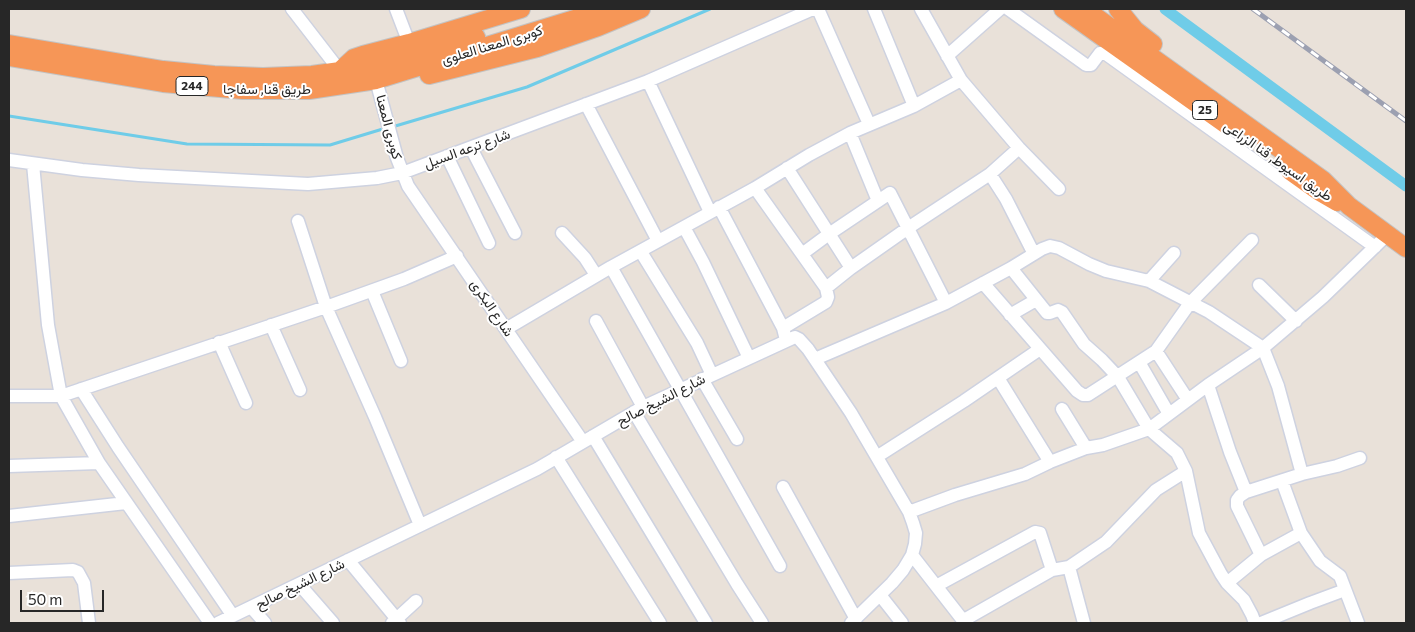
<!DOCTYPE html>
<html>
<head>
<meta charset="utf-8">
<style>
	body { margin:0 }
	#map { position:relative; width:1415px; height:632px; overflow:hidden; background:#e9e1d9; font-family:Commissioner,sans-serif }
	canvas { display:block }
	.frame { position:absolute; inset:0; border:10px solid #272727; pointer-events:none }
	.scale { position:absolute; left:20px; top:590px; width:84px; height:22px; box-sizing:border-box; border:2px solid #272727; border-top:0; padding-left:6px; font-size:15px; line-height:18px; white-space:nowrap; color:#272727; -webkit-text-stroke:4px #fff; paint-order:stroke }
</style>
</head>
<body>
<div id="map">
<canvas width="1415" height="632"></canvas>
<div class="frame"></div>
<div class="scale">50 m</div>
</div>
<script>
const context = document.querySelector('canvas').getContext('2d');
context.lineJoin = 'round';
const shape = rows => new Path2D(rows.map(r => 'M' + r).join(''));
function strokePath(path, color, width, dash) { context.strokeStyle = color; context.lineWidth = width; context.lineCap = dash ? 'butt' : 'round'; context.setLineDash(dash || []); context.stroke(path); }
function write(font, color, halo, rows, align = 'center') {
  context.font = font + ' Commissioner,Vazirmatn,sans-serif'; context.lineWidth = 4; context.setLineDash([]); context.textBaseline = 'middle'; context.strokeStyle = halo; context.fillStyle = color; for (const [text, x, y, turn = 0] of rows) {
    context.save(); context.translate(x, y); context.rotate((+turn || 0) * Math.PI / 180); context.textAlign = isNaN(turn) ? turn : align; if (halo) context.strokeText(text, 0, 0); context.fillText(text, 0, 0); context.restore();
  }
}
strokePath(shape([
	[9,116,187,144,330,145,386,128],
	[392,127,527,87,710,9]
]), '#6fcce8', 3);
strokePath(shape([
	[1165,9,1406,186]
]), '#6fcce8', 11);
const minor = shape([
	[292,9,340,71],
	[396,9,409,43],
	[818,9,869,124],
	[874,9,914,106],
	[921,9,961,80,1019,148,1059,189],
	[1008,9,1086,65,1091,65,1100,53,1106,54,1375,247],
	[947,56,1000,9],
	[376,80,397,158,408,186,583,442],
	[648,81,710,212],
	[586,104,658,241],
	[850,133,878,201],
	[471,148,515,233],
	[447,156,489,243],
	[9,160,82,170,139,175,308,184,377,178,402,173,648,81,813,9],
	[33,164,48,325,61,396,99,463,210,623],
	[787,168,851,268],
	[990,174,1006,199,1034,254],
	[755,188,826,288,828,297,826,302,783,328],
	[719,207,783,328,785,336],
	[298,221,326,307,375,417,420,525],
	[684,227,703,262,749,358],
	[562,233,585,258,596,275],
	[641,252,697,343,712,375],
	[802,254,829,234,890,193,946,303],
	[611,267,780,566],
	[1011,268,1047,313,1050,313,1058,310,1062,312,1084,344,1102,360,1118,377,1149,429,1177,453,1186,471,1199,533,1221,574,1227,583,1244,600,1252,615,1255,623],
	[1149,281,1174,253],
	[983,283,1077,391,1083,395,1088,395,1156,351,1190,303,1252,240],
	[1259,285,1296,321],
	[826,288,851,268,908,228,990,174,1019,148],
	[372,291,401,361],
	[1010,315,1036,300],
	[596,321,643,407],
	[271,325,300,390],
	[506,329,611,267,755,188,809,155,850,133,914,106,961,80],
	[219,342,246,403],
	[1156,351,1188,400],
	[815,359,946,303,1011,268,1042,249,1050,246,1059,248,1089,264,1106,271,1149,281,1209,312,1263,348,1278,386,1302,474,1337,466,1360,458],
	[1139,362,1169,414],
	[998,378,1050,462],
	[702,379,737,439],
	[1208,385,1230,452,1246,492],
	[81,389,118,447,233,616],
	[9,396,61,396,326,307,404,279,457,256],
	[1062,409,1086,448],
	[634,412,737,584,762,623],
	[593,436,706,623],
	[878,456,964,401,1040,349],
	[556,457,660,623],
	[9,466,99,463],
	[1282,481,1301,533,1320,561,1340,576,1358,623],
	[783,487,856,619],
	[909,512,955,495,1025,474,1050,462,1086,448,1103,445,1149,429,1208,385,1263,348,1323,297,1388,234],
	[9,516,126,503],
	[912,555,965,623],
	[1261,555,1237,506,1237,500,1240,496,1246,492,1302,474],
	[348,560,400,623],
	[1069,567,1084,623],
	[9,573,73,570,78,572,84,583,89,623],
	[1227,583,1261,555,1301,533],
	[299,584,333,623],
	[936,586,1035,532,1040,533,1052,570],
	[880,595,902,623],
	[251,607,265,623],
	[964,620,1052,570,1069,567,1106,542,1156,490,1186,471],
	[218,623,537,469,643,407,795,337,799,339,808,349,851,413,909,512,913,523,916,533,915,544,912,555,903,570,892,583,851,623],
	[392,623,416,601],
	[1261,623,1310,603,1345,590]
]);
const highway = shape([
	[1063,9,1228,126],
	[1085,9,1323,180,1349,206,1406,248],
	[1118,9,1135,30,1153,44],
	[9,44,163,70,214,75,263,77,312,75,368,67,410,57,476,37],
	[9,57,163,83,243,90,309,90,376,80,607,9],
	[342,69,354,58,363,55,409,43,521,9],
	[429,75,537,48,598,27,641,9],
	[1290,171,1318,191,1337,202]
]);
strokePath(minor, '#ced2e0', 15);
strokePath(highway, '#c3c3c3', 20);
strokePath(minor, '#fff', 12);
strokePath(highway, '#f69657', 18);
const rail = shape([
	[1253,9,1406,121]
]);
strokePath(rail, '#9ca0b1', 5);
strokePath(rail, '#fff', 3, [9]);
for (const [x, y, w] of [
	[192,86,32],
	[1205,110,25]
]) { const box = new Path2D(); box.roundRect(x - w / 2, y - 9.5, w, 19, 4); context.fillStyle = '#fff'; context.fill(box); strokePath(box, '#272727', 1); }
write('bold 12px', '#272727', null, [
	["244",192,86],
	["25",1205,110]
]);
write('14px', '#272727', '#fff', [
	["كوبرى المعنا العلوى",492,45,-17],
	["طريق قنا, سفاجا",267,89],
	["كوبرى المعنا",389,127,75],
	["شارع ترعه السيل",467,149,-20],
	["طريق اسيوط, قنا الزراعى",1278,161,35],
	["شارع البكرى",492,308,56],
	["شارع الشيخ صالح",661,400,-27],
	["شارع الشيخ صالح",300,584,-26]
]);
</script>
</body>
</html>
